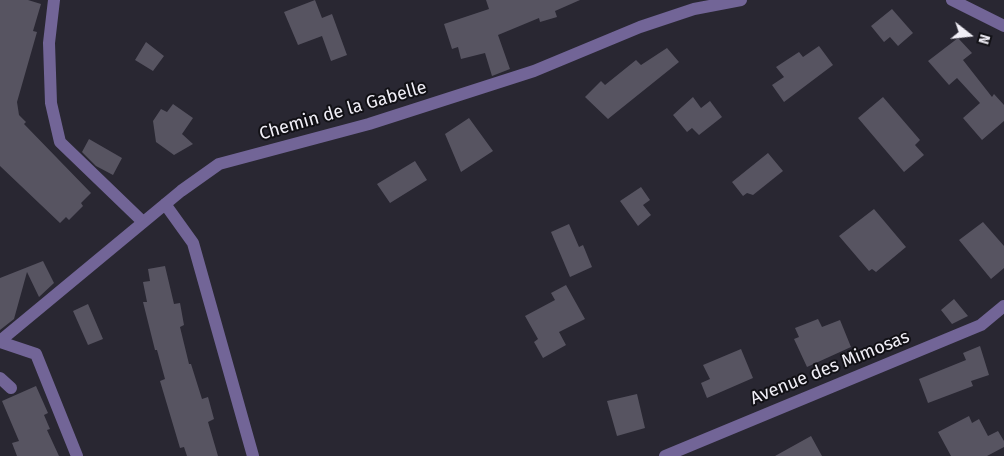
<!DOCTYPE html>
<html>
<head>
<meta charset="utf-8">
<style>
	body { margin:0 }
	#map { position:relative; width:1004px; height:456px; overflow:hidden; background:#292732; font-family:"Fira Sans",sans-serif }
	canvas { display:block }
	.north { position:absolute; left:944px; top:10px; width:50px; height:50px; -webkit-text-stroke:4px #121116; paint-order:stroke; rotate:106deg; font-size:14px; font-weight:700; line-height:20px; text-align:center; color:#f1eff7 }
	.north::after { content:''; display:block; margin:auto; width:18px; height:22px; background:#f1eff7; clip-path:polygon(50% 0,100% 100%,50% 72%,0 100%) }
</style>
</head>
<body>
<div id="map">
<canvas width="1004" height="456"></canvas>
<div class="north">N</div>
</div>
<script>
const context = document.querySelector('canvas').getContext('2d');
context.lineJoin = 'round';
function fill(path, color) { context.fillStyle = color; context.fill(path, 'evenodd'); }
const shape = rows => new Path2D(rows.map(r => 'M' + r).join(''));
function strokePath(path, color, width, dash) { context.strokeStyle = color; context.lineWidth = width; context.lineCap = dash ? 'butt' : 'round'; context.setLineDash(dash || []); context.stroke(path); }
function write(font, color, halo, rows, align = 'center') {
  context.font = font + ' "Fira Sans",sans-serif'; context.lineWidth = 4; context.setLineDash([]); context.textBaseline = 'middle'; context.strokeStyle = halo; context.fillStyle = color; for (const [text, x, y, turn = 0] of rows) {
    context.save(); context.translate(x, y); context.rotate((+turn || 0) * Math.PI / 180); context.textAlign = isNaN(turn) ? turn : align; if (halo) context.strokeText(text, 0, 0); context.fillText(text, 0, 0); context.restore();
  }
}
fill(shape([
	[0,0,28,0,41,4,33,31,37,32,17,102,19,115,26,122,24,124,91,193,81,203,83,206,69,220,66,217,60,223,0,166],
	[315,0,322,18,332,14,347,55,331,61,322,36,298,45,284,12],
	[486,0,580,0,555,11,557,17,540,22,539,18,498,35,510,69,492,76,485,53,461,59,458,47,452,49,444,24,489,9],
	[892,9,913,33,898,46,890,37,884,42,871,26],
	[958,38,972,53,963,60,992,97,994,94,1004,105,1004,121,982,140,963,118,980,103,957,78,949,85,928,61],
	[146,42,164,56,153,71,135,60],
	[819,46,833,65,784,102,772,85,784,77,776,67,799,52,803,57],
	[667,48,679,62,608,119,585,97,601,81,605,85,636,60,641,65],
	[693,97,701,108,710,101,722,117,699,135,692,128,687,132,673,115],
	[883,97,920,140,915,145,924,155,904,172,858,118],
	[173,104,193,118,182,134,193,144,174,155,156,142,153,121,161,109,167,112],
	[469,118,493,151,461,172,445,134],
	[89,139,122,158,113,175,96,166,82,152],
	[768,153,783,171,753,195,747,193,743,196,732,182],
	[415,161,427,180,390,203,377,184],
	[641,187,650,200,643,205,651,215,638,226,620,201],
	[874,209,906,247,876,272,872,269,869,271,839,236],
	[983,222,1004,246,1004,268,991,279,959,240],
	[569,224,579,247,583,245,592,267,570,277,551,232],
	[43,261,54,283,39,297,27,272,14,319,0,330,0,278],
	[165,266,174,304,180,303,184,325,180,327,189,364,191,364,202,399,208,397,214,419,208,422,218,456,187,456,184,447,180,448,160,381,165,379,157,350,155,350,143,302,147,302,143,282,150,281,148,269],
	[566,285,585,319,559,332,566,345,543,358,534,342,538,339,525,316,555,300,551,293],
	[954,299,968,316,952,324,941,310],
	[88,304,103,339,88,345,73,311],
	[818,319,822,327,840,320,851,347,807,367,794,339,799,337,795,328],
	[980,346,989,375,971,381,973,386,928,403,919,379,966,360,963,353],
	[741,349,753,378,707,398,701,383,710,379,703,365],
	[36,386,48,413,44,415,50,429,47,430,59,456,17,456,12,443,19,441,2,401],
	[637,394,645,428,617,436,607,401],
	[969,416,972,423,979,419,988,436,998,431,1004,441,1004,447,987,456,951,456,938,432],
	[811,436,822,456,775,456]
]), '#575461');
strokePath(shape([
	[54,0,49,43,51,103,60,142,143,222],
	[952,0,1004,26],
	[165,204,193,243,253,456],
	[0,341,181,191,219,164,369,124,534,71,640,27,694,9,741,0],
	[0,342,36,354,77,456],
	[0,378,11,388],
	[665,456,981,325,1004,306]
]), '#726597', 12);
write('18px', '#f1eff7', '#121116', [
	["Chemin de la Gabelle",343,111,-16],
	["Avenue des Mimosas",830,368,-22]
]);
</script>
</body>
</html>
